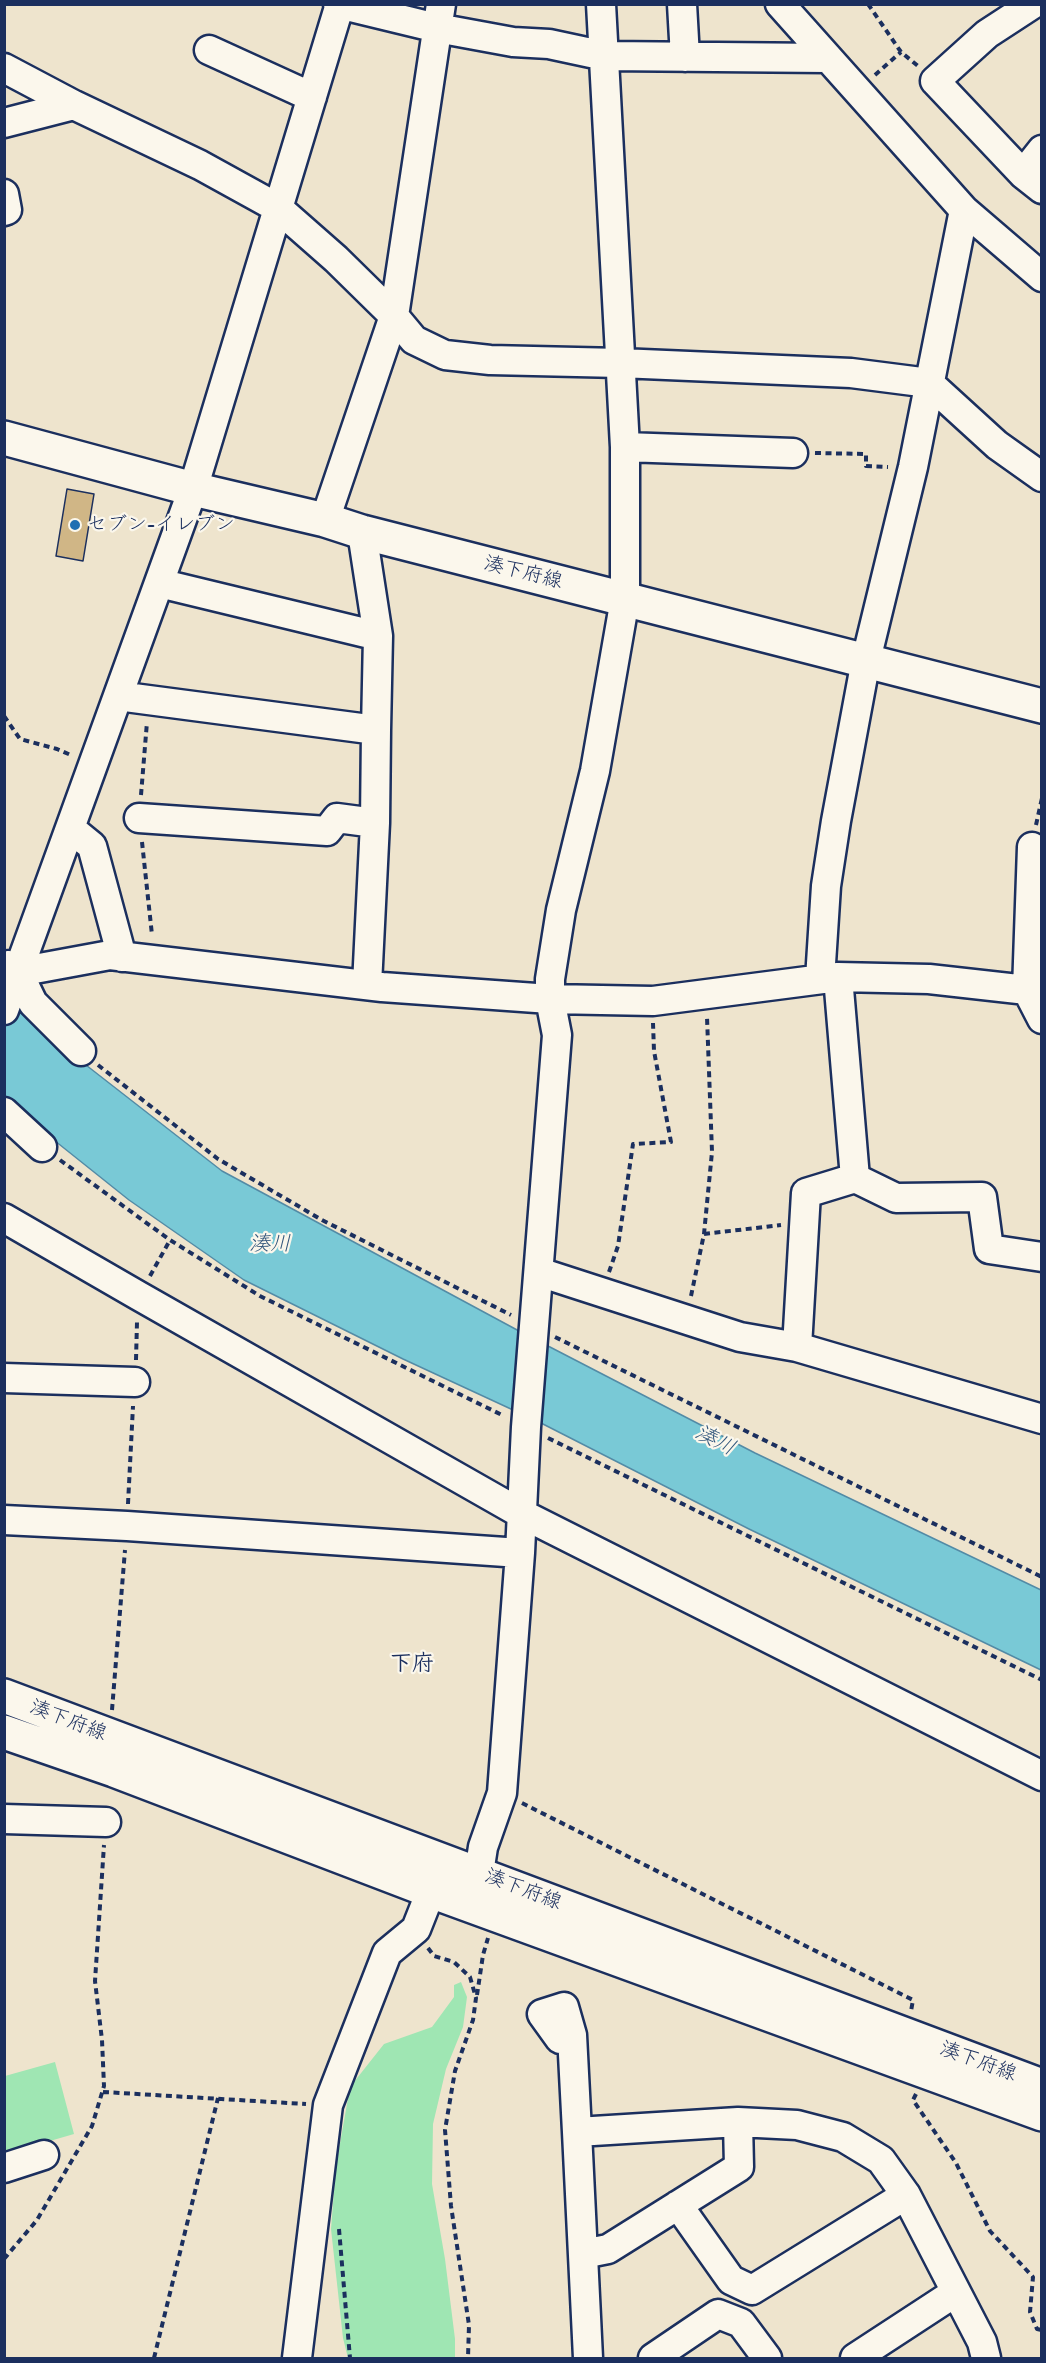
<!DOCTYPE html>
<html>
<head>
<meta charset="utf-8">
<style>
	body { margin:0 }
	#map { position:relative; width:1046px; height:2363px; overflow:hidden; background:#eee4cd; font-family:Itim,sans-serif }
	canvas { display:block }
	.frame { position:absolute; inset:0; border:6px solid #1b2f5e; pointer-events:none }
</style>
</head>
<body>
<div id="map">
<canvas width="1046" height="2363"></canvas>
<div class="frame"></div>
</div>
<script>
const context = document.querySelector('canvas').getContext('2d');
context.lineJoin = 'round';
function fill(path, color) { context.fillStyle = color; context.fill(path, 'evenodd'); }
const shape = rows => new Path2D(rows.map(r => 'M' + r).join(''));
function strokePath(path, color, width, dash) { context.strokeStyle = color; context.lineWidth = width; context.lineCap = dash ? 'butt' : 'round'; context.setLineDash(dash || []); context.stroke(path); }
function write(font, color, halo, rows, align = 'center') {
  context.font = font + ' Itim,"Klee One",sans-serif'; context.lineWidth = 4.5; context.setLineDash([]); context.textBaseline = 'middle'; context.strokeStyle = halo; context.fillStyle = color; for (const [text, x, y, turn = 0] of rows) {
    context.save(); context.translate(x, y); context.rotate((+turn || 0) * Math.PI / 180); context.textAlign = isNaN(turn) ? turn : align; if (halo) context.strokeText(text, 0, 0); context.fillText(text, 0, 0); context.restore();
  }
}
fill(shape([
	[461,1982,467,1997,463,2027,446,2069,433,2124,432,2184,445,2259,455,2339,455,2358,348,2358,343,2338,331,2229,336,2166,350,2087,384,2044,432,2027,454,1997,454,1985],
	[55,2062,74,2134,5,2154,5,2076]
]), '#9fe6b3');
const water = shape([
	[4,995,50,1037,222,1171,519,1331,755,1453,1041,1590,1041,1670,749,1529,539,1422,403,1359,244,1280,129,1200,5,1101,4,995]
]);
fill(water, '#79c9d6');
strokePath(water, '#538ba6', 1.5);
const building = shape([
	[67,489,94,494,83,561,56,556,67,489]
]);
fill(building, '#d0b686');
strokePath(building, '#1b2f5e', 1.5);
const minor = shape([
	[338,4,437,28,513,42,549,44,605,56,827,58],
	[682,4,685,57],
	[780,4,964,210,1042,277],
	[1033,4,987,34,935,81,1023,174,1042,189],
	[209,50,312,97],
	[4,68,74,105,200,165,278,208,336,259,394,316,414,340,445,355,490,360,620,363,851,373,929,383,997,445,1042,477],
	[4,123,74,105],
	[1023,174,1042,150],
	[4,194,7,210,4,211],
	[625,447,793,453],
	[325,520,394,316,441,4],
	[362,532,378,636],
	[159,583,378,636,376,730],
	[118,696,376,730,375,823,337,818,327,831,139,818],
	[70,828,92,846,122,957],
	[1032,847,1027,990,1042,1019],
	[9,965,18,972,33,1003,81,1051],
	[18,972,110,955,382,987,550,999,653,1001,838,977,929,979,1027,990,1042,988],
	[838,977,855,1178,896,1198,982,1197,989,1249,1042,1257],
	[820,979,826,886,836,821,866,660,913,467,964,210],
	[367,985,375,823],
	[4,1010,193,489,340,4],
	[4,1112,42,1147],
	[4,1218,139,1296,522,1514,1042,1776],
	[539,1272,740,1337,797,1347,1042,1419],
	[797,1347,806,1193,855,1178],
	[4,1378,135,1382],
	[4,1520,127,1526,520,1553],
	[4,1819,106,1822],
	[572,2035,560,2039,542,2014,564,2007,572,2035,577,2132],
	[4,2168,44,2155],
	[678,2205,731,2280,752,2290,906,2195],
	[583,2254,608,2249,739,2167,738,2122],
	[297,2358,328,2105,387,1953,416,1929,431,1891,479,1873,483,1847,502,1793,520,1553,526,1427,557,1035,550,999,550,979,561,910,595,771,625,599,625,447,601,4],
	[588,2358,577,2132,738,2122,797,2125,843,2137,881,2160,906,2195,982,2342,986,2358],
	[653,2358,718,2314,741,2323,767,2358],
	[855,2358,956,2292]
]);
const major = shape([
	[4,438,193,489,325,520,362,532,1042,706],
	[4,1696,1042,2086],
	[4,1732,114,1770,431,1891,1042,2114]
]);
strokePath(minor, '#1b2f5e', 33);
strokePath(major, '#1b2f5e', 38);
strokePath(shape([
	[868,4,901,52,918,66],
	[875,75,901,52],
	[815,453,866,454,866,466,888,467],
	[4,716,20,739,57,749,73,756],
	[141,795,147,722],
	[1036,825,1042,798],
	[142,842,152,935],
	[98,1065,218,1159,322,1220,511,1315],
	[60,1160,170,1240,260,1296,504,1416],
	[704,1234,781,1225],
	[609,1272,618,1246,633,1144,671,1142,654,1051,653,1023],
	[150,1276,170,1240],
	[691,1296,704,1234,712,1152,707,1017],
	[555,1337,1042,1577],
	[136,1360,137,1322],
	[548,1438,1042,1680],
	[128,1504,133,1406],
	[112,1710,125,1550],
	[522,1803,913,2000,911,2011],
	[428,1948,434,1956,454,1962,470,1977,476,1998,473,2020,455,2071,445,2130,451,2206,469,2325,468,2358],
	[477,1995,483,1955,488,1938],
	[103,2092,306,2104],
	[916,2094,913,2100,956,2163,990,2231,1033,2277,1030,2312,1037,2329,1042,2330],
	[339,2229,350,2358],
	[4,2259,37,2220,92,2126,104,2086,102,2040,95,1981,104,1845],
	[154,2358,218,2098]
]), '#1b2f5e', 4, [6, 4.5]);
strokePath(minor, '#fbf7ec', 28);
strokePath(major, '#fbf7ec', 33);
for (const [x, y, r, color] of [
	[75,525,6,"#1f6fb2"]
]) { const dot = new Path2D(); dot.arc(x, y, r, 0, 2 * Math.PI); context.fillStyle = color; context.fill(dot); strokePath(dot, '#fbf7ec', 2); }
write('20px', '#1b2f5e', '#fbf7ec', [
	["セブン-イレブン",87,525]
], 'left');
write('20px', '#1b2f5e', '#fbf7ec', [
	["湊下府線",523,573,14],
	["湊下府線",68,1721,21],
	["湊下府線",523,1890,21],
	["湊下府線",978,2062,20]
]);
write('italic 21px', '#32567c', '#fbf7ec', [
	["湊川",270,1245],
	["湊川",715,1441,27]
]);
write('bold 22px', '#1b2f5e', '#fbf7ec', [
	["下府",412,1664]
]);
</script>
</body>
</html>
